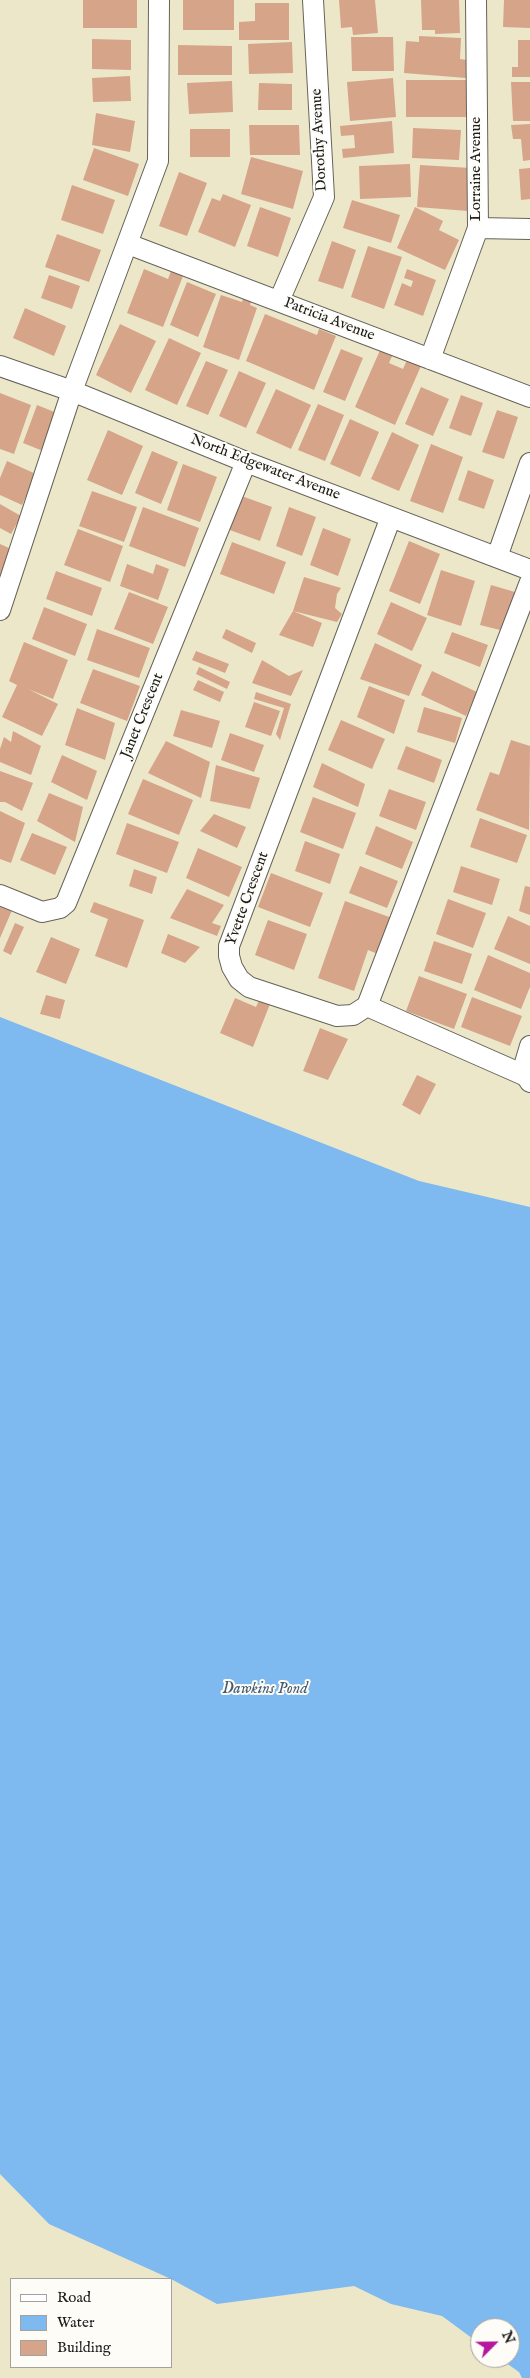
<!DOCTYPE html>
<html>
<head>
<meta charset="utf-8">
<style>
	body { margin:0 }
	#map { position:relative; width:530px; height:2378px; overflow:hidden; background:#ede7ca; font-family:"IM FELL English",serif }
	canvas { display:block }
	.legend { position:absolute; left:10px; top:2278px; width:162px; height:90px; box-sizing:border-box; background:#fdfcf7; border:1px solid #a3a29f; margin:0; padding:6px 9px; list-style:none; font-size:15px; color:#1c1c1c }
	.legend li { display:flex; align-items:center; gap:10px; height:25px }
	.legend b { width:25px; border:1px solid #a3a29f }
	.north { position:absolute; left:470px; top:2318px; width:50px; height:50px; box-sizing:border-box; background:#fdfcf7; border:1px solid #a3a29f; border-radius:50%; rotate:67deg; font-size:14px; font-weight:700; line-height:20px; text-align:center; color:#1c1c1c }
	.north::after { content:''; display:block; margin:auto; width:18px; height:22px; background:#b5179e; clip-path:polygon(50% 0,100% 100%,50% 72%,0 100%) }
</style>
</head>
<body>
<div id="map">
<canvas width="530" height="2378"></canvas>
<ul class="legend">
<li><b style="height:6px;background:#fff"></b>Road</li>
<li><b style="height:14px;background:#7eb9f0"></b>Water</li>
<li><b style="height:14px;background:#d6a489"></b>Building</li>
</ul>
<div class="north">N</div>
</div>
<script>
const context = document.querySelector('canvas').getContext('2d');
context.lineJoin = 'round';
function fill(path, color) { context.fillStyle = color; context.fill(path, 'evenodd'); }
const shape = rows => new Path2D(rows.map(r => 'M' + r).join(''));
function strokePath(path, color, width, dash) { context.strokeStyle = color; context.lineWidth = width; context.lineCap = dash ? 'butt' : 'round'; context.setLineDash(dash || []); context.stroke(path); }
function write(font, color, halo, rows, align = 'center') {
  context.font = font + ' "IM FELL English",serif'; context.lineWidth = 4; context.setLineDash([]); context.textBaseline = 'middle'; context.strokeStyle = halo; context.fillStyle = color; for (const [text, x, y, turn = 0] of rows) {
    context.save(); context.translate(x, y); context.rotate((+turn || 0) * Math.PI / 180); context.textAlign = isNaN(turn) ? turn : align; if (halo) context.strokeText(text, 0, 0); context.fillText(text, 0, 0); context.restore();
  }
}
fill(shape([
	[0,1017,419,1181,530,1207,530,2378,522,2378,519,2372,499,2358,510,2358,510,2328,480,2328,480,2344,442,2316,391,2304,354,2286,217,2304,171,2279,49,2224,0,2174]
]), '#7eb9f0');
fill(shape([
	[83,0,137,0,137,28,83,28],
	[183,0,234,0,234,30,183,30],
	[339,0,375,0,378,33,353,35,352,27,341,28],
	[421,0,459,0,460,33,435,34,435,30,422,30],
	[504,0,530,0,530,28,503,27],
	[255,3,289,3,289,40,239,40,239,22,255,21],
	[419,36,461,38,460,59,467,60,466,78,404,73,406,41,419,42],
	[351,37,393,37,394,71,352,71],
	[92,39,131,40,131,70,92,69],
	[518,40,530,40,530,77,512,77,512,67,518,67],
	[292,42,293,73,249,74,248,44],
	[178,45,232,46,232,75,178,75],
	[130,76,131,101,93,102,92,78],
	[393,78,396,117,350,121,347,82],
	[406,80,469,80,469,117,406,117],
	[232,81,233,112,189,114,187,83],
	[511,82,530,82,530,121,513,121],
	[259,83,292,84,292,110,258,110],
	[96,113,135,121,130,152,92,145],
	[392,121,394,153,343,158,342,149,355,148,354,135,341,136,340,126],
	[530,124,530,160,523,161,521,139,513,139,511,125],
	[249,125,299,125,300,155,250,155],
	[413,128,461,130,459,160,412,158],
	[190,129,230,129,230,157,190,157],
	[94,148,139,164,128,196,83,180],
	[251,157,303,171,293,209,241,194],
	[410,164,411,197,360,199,359,166],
	[420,165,471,168,468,211,417,207],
	[530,168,530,199,521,200,519,169],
	[179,172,207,183,187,236,159,226],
	[72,185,115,200,103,234,61,220],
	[223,194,251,205,235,247,198,232,212,198,220,201],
	[352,200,400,215,391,243,343,228],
	[260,207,291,218,278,257,247,246],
	[415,207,443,221,439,230,459,240,445,270,397,248],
	[57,234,101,250,89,282,45,267],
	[332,241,356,250,343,289,318,281],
	[368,246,402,257,384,309,351,297],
	[144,269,168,279,171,271,183,276,163,327,127,313],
	[407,269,436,280,423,316,394,305,402,283,411,287,413,281,404,278],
	[49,275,80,286,72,309,41,298],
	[187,282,216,294,198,337,170,325],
	[221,295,242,302,243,298,251,301,250,305,257,308,239,360,203,347],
	[25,308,66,326,54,356,13,338],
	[265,314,317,335,319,329,336,336,314,390,246,361],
	[120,324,156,341,131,393,96,375],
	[169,338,201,353,177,405,145,390],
	[381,348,393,354,389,363,403,369,407,360,421,366,395,425,355,407],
	[341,349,363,358,345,401,323,392],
	[206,361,228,370,208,415,186,406],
	[239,371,266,383,246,428,219,416],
	[421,387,449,399,433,436,405,424],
	[276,389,311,405,291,449,256,433],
	[0,393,31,405,14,454,0,449],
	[461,395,483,403,471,436,449,428],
	[318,404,344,415,325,461,298,450],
	[37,405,57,413,43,451,23,443],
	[497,410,518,417,504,459,482,452],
	[350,419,379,432,360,477,330,464],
	[108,430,143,446,122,495,87,480],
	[392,432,419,445,399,491,371,479],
	[431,444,463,457,443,513,410,501],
	[152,451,178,462,161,504,135,493],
	[7,461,36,474,22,505,0,495,0,478],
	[183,464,217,477,200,522,167,510],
	[468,470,494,480,484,509,458,500],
	[92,491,137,507,124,542,79,526],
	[239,495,272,507,260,541,227,529],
	[0,504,21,516,11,534,0,528],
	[143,507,199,528,185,567,129,546],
	[289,507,316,517,302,556,276,546],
	[323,528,351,539,338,576,310,565],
	[78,529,123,546,110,582,64,565],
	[409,541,440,554,420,604,389,591],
	[232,542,286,562,274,594,220,574],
	[0,544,16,551,0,586],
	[127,564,153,574,156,564,169,569,158,600,120,586],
	[441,570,475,581,461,626,427,615],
	[56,571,102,588,92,616,46,599],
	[304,577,341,588,337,594,335,608,342,614,337,622,293,611,322,623,313,647,279,635,293,611],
	[491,585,515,592,504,631,480,625],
	[129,592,168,607,153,644,114,629],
	[391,602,427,618,412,651,377,634],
	[44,607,87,624,75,656,32,639],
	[97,629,150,648,139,678,87,660],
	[226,629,256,643,252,653,222,638],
	[452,632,488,645,480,667,444,653],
	[24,642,68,660,53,699,28,689,58,704,42,736,2,717,17,685,9,681],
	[375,643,422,665,409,696,360,679],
	[196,651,229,664,225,673,192,660],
	[262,660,289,676,303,670,291,696,252,683],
	[199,667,230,682,227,689,196,674],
	[93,669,140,686,127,721,80,703],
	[432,671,477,692,466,716,421,695],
	[198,680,224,692,220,702,193,690],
	[369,686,405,700,394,734,357,717],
	[256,692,291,704,280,740,276,734,284,708,254,699],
	[254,702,280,711,271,736,245,727],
	[424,707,462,718,455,743,417,732],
	[77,708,115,723,105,760,65,745],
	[181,710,220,721,212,748,173,736],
	[341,720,385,739,372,769,328,750],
	[13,731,41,746,31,775,0,762,0,749,4,737,11,742],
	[230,733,264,745,254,772,221,760],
	[511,740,530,746,529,830,476,810,490,772,499,775],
	[166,741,210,762,201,798,148,773],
	[406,746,442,760,434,783,397,769],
	[62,755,97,771,87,800,51,782],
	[322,763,365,784,358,807,313,787],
	[216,765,260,778,250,809,210,801],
	[0,771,33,783,22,811,5,802,0,802],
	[143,779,193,800,179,835,128,814],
	[389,789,426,802,416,830,379,816],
	[49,793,83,807,75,842,37,821],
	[313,797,356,813,343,849,300,832],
	[0,811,25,823,11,863,0,859],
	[214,814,246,827,237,848,200,831],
	[480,818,527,835,517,863,470,847],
	[127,823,179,842,167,873,116,854],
	[376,826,413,842,402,869,365,854],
	[32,833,67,847,55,875,20,860],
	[305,841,340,854,330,884,295,871],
	[198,848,242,867,229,897,186,878],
	[360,866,398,881,387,908,349,893],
	[461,866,500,879,492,905,453,892],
	[134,869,157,877,152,894,129,886],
	[271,873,323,893,310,927,258,907],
	[525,886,530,887,530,915,519,911],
	[187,889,224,905,212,923,221,926,217,936,170,918],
	[448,899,486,913,473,948,436,934],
	[345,901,392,918,378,954,368,950,354,991,318,978],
	[0,902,13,908,0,938],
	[94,902,144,920,127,968,95,956,108,919,90,912],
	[508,916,530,926,530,964,494,949],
	[268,920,307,934,294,970,255,955],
	[15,923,24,927,11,955,3,951],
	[168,934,200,947,185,963,161,953],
	[51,937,80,949,66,984,36,972],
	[434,941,472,954,462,984,424,971],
	[488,955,530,973,530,987,521,1009,474,990],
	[419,976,467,994,454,1029,406,1011],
	[46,995,65,1000,60,1019,40,1014],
	[261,995,272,999,253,1047,220,1033,235,998,256,1007],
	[472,997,522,1016,510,1046,461,1027],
	[320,1028,348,1039,328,1080,303,1071],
	[417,1075,436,1084,420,1115,402,1105]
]), '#d6a489');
const street = shape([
	[478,228,530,229],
	[128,244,530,397],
	[279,301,324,197,313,0],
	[430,359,478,228,476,0],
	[0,366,72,391,246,462,530,570],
	[391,517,229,946,229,956,232,967,239,979,249,987,337,1016,353,1015,367,1006,530,582],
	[497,557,530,463],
	[0,610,72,391,158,161,159,0],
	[0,895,42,912,60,908,66,903,246,462],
	[367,1006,526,1076],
	[530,1046,525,1063,526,1076,530,1082]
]);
strokePath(street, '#656359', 22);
strokePath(street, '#fff', 20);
write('15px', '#1c1c1c', '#fdfcf7', [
	["Dorothy Avenue",320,140,-93],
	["Lorraine Avenue",477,169,-90],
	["Patricia Avenue",329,320,21],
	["North Edgewater Avenue",265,468,21],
	["Janet Crescent",143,716,-68],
	["Yvette Crescent",248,899,-70]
]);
write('italic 16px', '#435b71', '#fdfcf7', [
	["Dawkins Pond",265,1690]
]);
</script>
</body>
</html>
